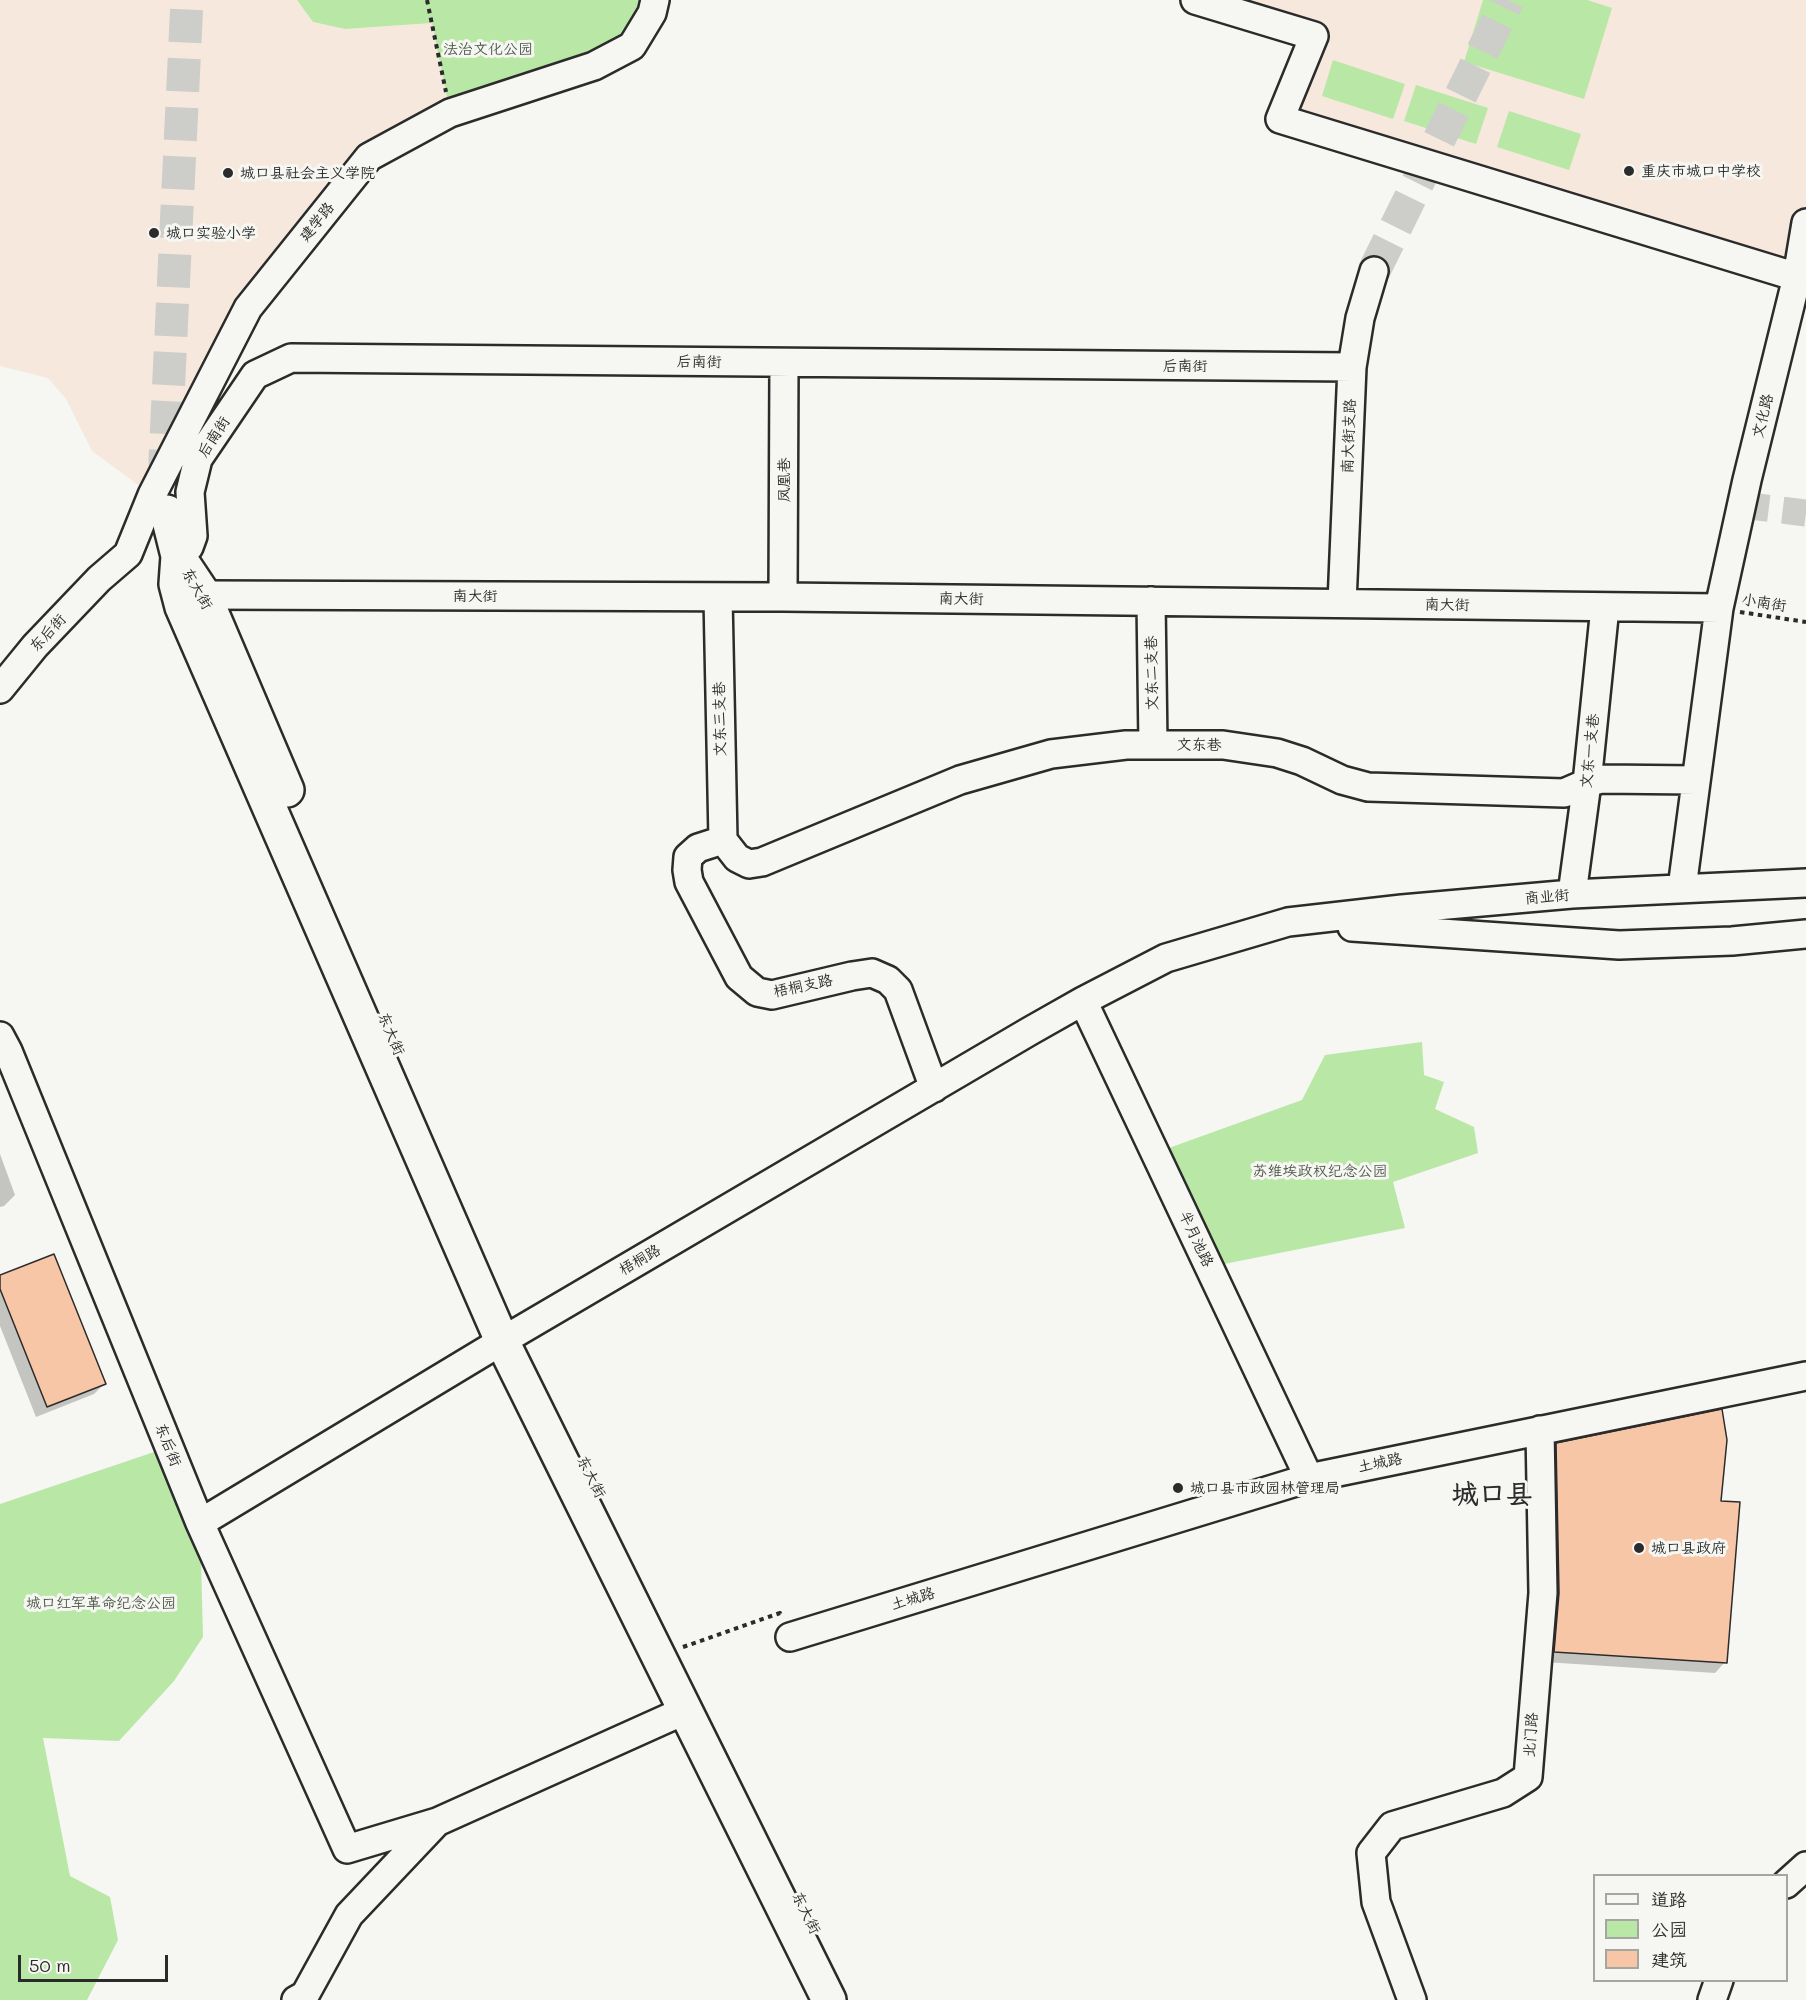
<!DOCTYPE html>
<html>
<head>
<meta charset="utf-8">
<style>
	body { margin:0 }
	#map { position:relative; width:1806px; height:2000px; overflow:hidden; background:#f6f6f2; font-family:Mali,"LXGW WenKai TC",sans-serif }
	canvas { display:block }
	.legend { position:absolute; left:1593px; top:1874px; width:195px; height:108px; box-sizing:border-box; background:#f6f6f2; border:2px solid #a5a5a2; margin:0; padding:8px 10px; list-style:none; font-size:18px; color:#2b2b2b }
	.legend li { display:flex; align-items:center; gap:12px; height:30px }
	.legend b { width:30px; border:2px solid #a5a5a2 }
	.scale { position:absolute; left:18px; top:1955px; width:150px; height:27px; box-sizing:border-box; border:3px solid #2b2b2b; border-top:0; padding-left:8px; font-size:18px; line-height:21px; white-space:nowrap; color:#2b2b2b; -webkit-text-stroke:4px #f6f6f2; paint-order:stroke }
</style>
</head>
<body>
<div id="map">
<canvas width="1806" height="2000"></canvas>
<ul class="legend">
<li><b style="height:8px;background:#f6f6f2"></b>道路</li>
<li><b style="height:16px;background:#b9e7a5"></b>公园</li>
<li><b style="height:16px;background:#f7c6a7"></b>建筑</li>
</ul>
<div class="scale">50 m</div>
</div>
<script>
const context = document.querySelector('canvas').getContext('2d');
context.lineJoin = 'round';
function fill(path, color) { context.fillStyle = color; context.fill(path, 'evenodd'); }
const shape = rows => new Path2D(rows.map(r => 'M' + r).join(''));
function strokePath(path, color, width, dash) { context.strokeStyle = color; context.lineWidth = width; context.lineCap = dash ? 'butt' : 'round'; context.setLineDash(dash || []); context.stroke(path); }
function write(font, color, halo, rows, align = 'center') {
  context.font = font + ' Mali,"LXGW WenKai TC",sans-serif'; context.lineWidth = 6; context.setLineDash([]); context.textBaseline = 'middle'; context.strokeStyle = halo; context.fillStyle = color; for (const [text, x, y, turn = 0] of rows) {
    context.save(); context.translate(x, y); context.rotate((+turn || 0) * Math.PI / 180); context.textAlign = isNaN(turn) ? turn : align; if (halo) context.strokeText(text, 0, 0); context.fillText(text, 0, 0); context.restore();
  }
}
fill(shape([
	[0,0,297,0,313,22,345,29,432,23,450,113,369,157,248,308,152,495,92,451,66,399,48,378,0,366],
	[1195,0,1806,0,1806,223,1797,277,1280,119,1313,36]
]), '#f6e8dc');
fill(shape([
	[297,0,655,0,632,46,450,113,432,23,345,29,313,22],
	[1483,0,1587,0,1612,8,1584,99,1464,62],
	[1333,60,1405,84,1393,119,1322,96],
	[1416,85,1488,108,1476,144,1404,121],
	[1509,111,1581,134,1569,170,1497,147],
	[1422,1042,1424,1075,1444,1082,1435,1109,1474,1127,1478,1153,1393,1182,1405,1228,1209,1267,1155,1153,1302,1100,1325,1055],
	[169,1447,200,1523,203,1637,174,1681,119,1741,43,1738,70,1876,110,1897,118,1940,87,2000,0,2000,0,1504]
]), '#b9e7a5');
fill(shape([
	[0,1154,15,1195,4,1206,0,1207],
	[0,1277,104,1384,94,1394,36,1417,0,1326],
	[1557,1445,1720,1502,1725,1662,1715,1673,1544,1662,1546,1456]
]), '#0003');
const building = shape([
	[54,1254,106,1384,47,1407,0,1289,0,1275,54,1254],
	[1722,1409,1727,1440,1721,1501,1740,1502,1727,1663,1554,1652,1559,1593,1556,1443,1722,1409]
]);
fill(building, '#f7c6a7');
strokePath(building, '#2b2b2b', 1.5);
strokePath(shape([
	[1742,505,1806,513]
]), '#cdcdca', 27, [27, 14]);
strokePath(shape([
	[1374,271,1508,0],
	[166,483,165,460,187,0]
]), '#cdcdca', 33, [33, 16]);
const minor = shape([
	[1195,0,1314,36,1280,119,1797,277],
	[178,556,189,547,193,536,190,492,198,459,255,375,291,358,1352,367],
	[204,595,783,597,1719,608],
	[718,597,723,840],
	[783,597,784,363],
	[1151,601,1153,745],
	[1342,603,1352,367,1360,318,1374,271],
	[0,689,35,646,99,579,128,554,152,495,248,308,369,157,450,113,594,66,632,46,652,13,655,0],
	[723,840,737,858,749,864,762,862,960,780,1051,754,1126,745,1223,745,1277,753,1302,761,1342,780,1368,787,1564,793,1587,783,1601,779,1696,780],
	[723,840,698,848,688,857,687,870,689,882,739,977,757,992,772,995,852,976,872,973,888,980,898,990,934,1088],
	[1682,888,1719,608,1747,480,1797,277,1806,223],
	[1572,894,1587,783,1605,607],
	[1352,927,1619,945,1732,941,1806,934],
	[1083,1001,1309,1478],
	[0,1036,8,1051,200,1523,347,1849,437,1822],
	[200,1523,502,1341,1030,1031,1083,1001,1166,958,1288,922,1402,909,1572,894,1806,883],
	[790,1637,1309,1478,1806,1376],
	[1786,1884,1806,1866],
	[296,2000,305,1995,349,1915,437,1822,686,1710],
	[1412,2000,1376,1902,1371,1853,1392,1826,1503,1793,1528,1777,1543,1593,1540,1430],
	[1712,2000,1719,1980]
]);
const major = shape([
	[167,512,178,556,176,584,182,607,502,1341,829,2000],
	[178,556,204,595,287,790]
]);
strokePath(minor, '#2b2b2b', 32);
strokePath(major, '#2b2b2b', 38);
strokePath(shape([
	[427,0,446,92],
	[1740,612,1806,622],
	[683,1647,780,1613,781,1617]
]), '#2b2b2b', 4, [4.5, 4.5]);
strokePath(minor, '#f6f6f2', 27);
strokePath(major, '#f6f6f2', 33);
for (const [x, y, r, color] of [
	[1629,171,6,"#2b2b2b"],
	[228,173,6,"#2b2b2b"],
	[154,233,6,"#2b2b2b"],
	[1178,1488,6,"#2b2b2b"],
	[1639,1548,6,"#2b2b2b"]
]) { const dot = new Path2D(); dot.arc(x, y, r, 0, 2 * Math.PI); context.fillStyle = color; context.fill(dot); strokePath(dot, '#f6f6f2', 2); }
write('15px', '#4e5a4a', '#f6f6f2', [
	["法治文化公园",488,49],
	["苏维埃政权纪念公园",1320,1171],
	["城口红军革命纪念公园",101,1603]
]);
write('15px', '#2b2b2b', '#f6f6f2', [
	["重庆市城口中学校",1641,171],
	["城口县社会主义学院",240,173],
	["城口实验小学",166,233],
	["城口县市政园林管理局",1190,1488],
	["城口县政府",1651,1548]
], 'left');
write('15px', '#2b2b2b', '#f6f6f2', [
	["建学路",317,222,-51],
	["后南街",699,362,1],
	["后南街",1185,366],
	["文化路",1763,416,-76],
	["南大街支路",1349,436,-88],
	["后南街",214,437,-57],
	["凤凰巷",784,480,-90],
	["东大街",197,589,60],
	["南大街",475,596],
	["南大街",961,599,1],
	["小南街",1764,603,9],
	["南大街",1447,605,1],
	["东后街",48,633,-47],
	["文东二支巷",1152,673,-91],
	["文东三支巷",720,719,-91],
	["文东巷",1199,745,1],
	["文东一支巷",1590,751,-84],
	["商业街",1547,897,-5],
	["梧桐支路",803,986,-12],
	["东大街",391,1034,67],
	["半月池路",1196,1239,65],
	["梧桐路",640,1260,-30],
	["东后街",168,1445,68],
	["土城路",1380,1463,-12],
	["东大街",591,1477,63],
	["土城路",913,1599,-17],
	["北门路",1531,1735,-86],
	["东大街",806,1913,64]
]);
write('bold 27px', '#2b2b2b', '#f6f6f2', [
	["城口县",1492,1495]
]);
</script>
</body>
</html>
